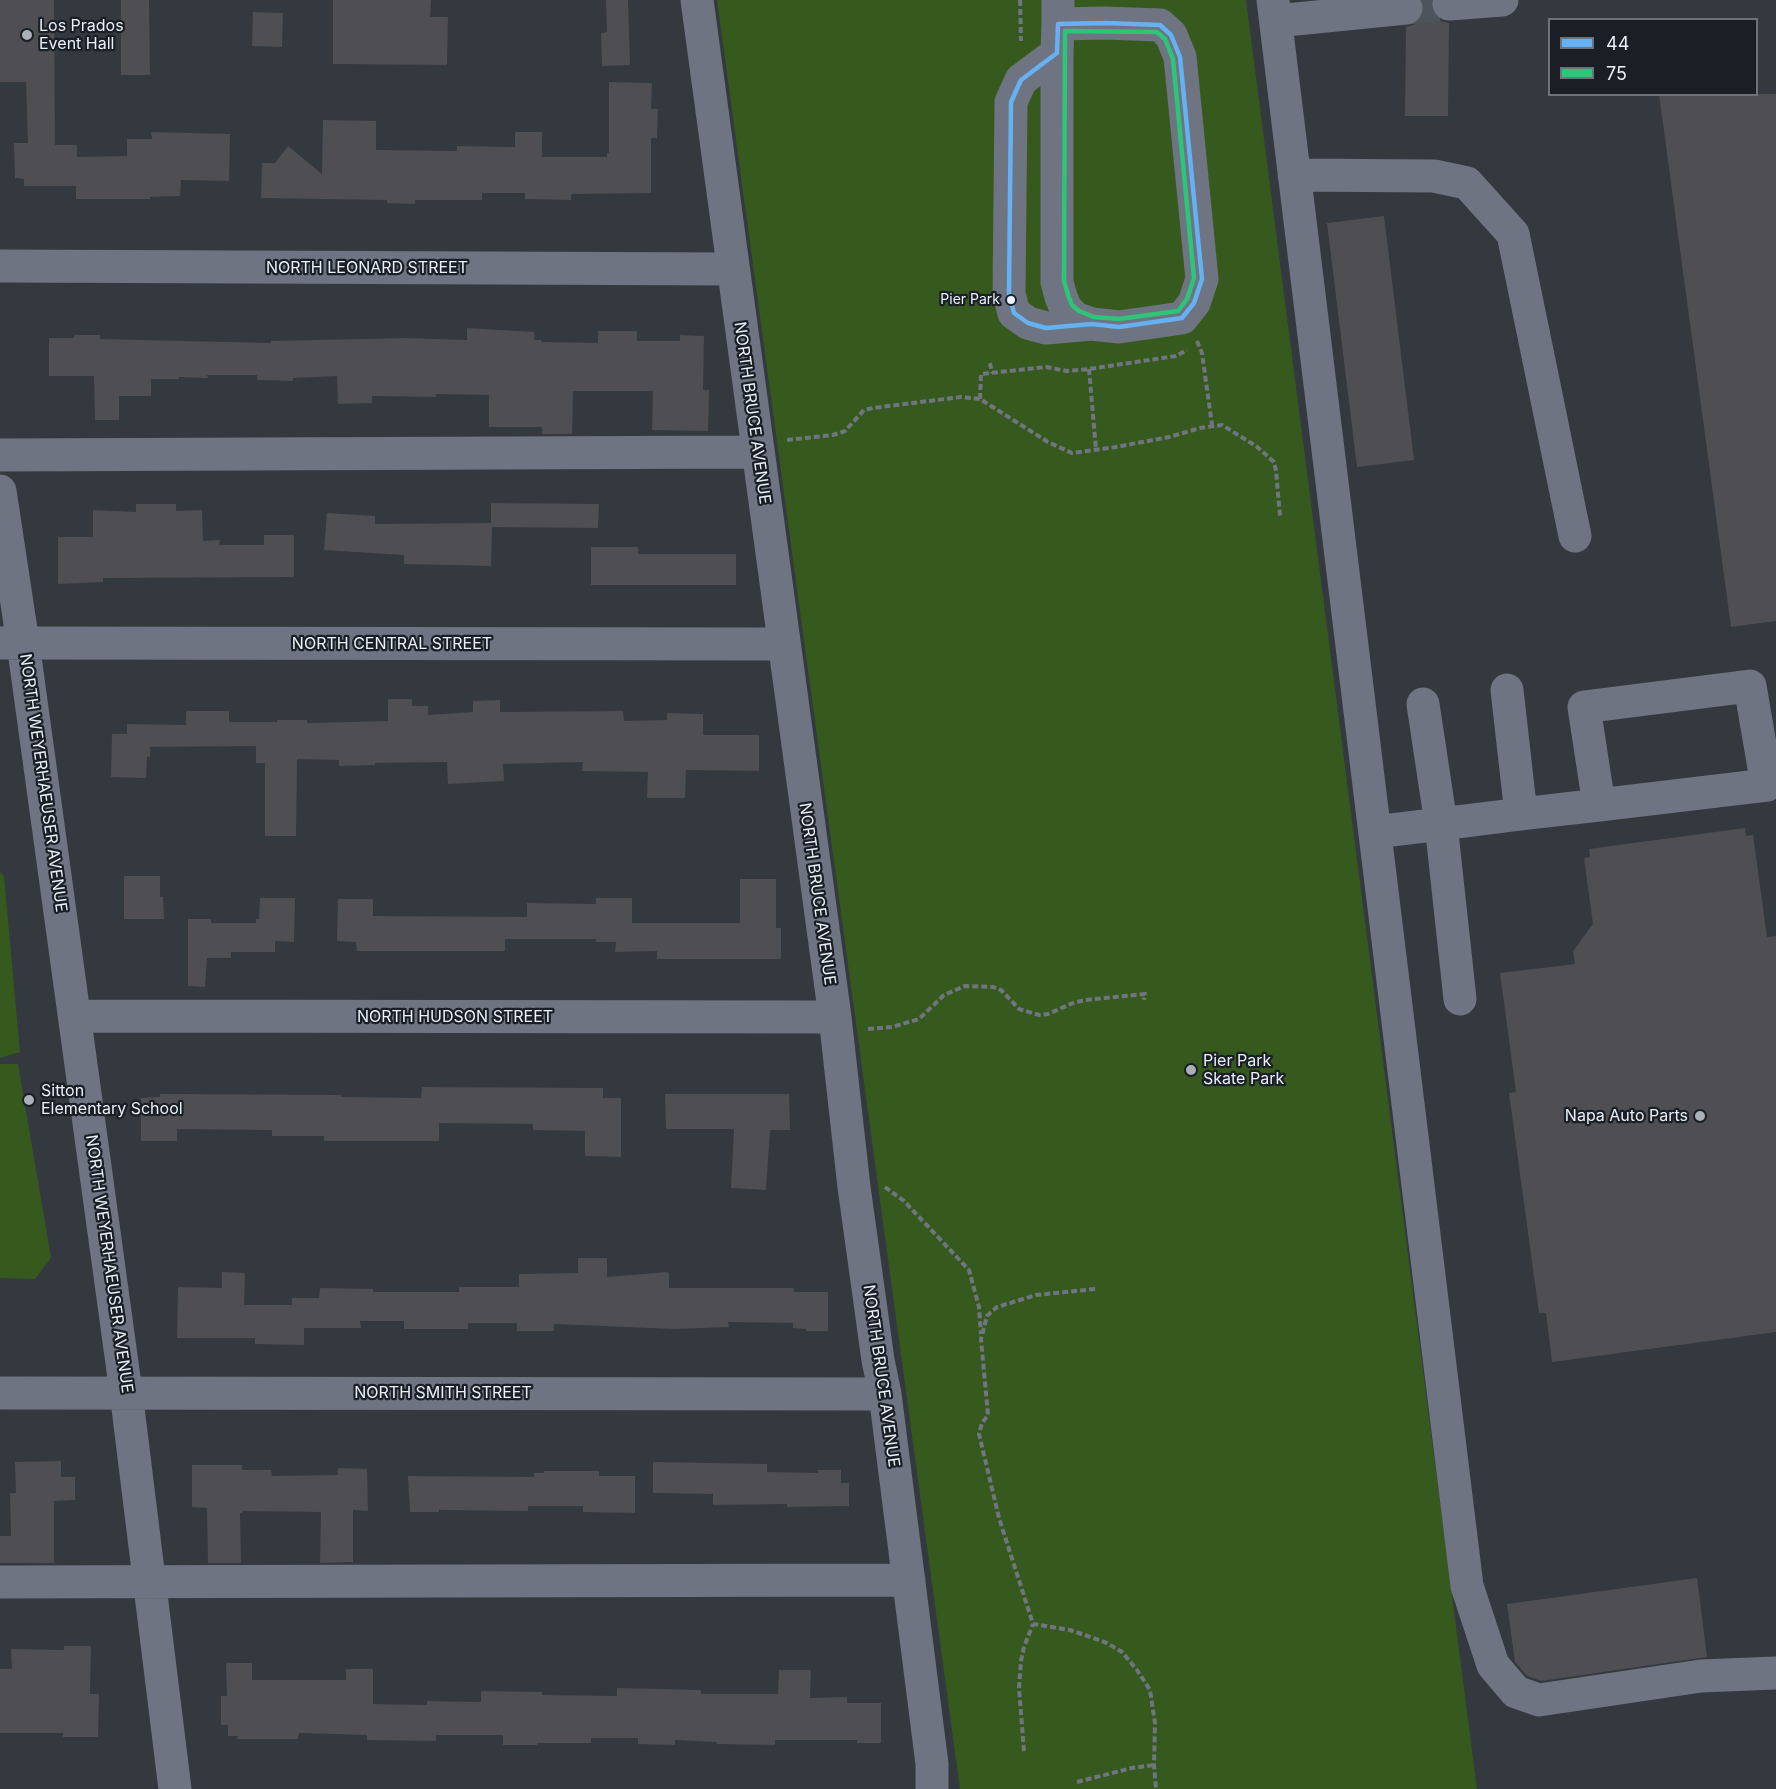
<!DOCTYPE html>
<html>
<head>
<meta charset="utf-8">
<style>
	body { margin:0 }
	#map { position:relative; width:1776px; height:1789px; overflow:hidden; background:#33393f; font-family:Inter,sans-serif }
	canvas { display:block }
	.legend { position:absolute; left:1548px; top:18px; width:210px; height:78px; box-sizing:border-box; background:#1a1f25; border:2px solid #6d737a; margin:0; padding:8px 10px; list-style:none; font-size:18px; color:#e9f0f9 }
	.legend li { display:flex; align-items:center; gap:12px; height:30px }
	.legend b { width:30px; border:2px solid #6d737a }
</style>
</head>
<body>
<div id="map">
<canvas width="1776" height="1789"></canvas>
<ul class="legend">
<li><b style="height:8px;background:#66b1f2"></b>44</li>
<li><b style="height:8px;background:#2dc577"></b>75</li>
</ul>
</div>
<script>
const context = document.querySelector('canvas').getContext('2d');
context.lineJoin = 'round';
function fill(path, color) { context.fillStyle = color; context.fill(path, 'evenodd'); }
const shape = rows => new Path2D(rows.map(r => 'M' + r).join(''));
function strokePath(path, color, width, dash) { context.strokeStyle = color; context.lineWidth = width; context.lineCap = dash ? 'butt' : 'round'; context.setLineDash(dash || []); context.stroke(path); }
function write(font, color, halo, rows, align = 'center') {
  context.font = font + ' Inter,sans-serif'; context.lineWidth = 4.5; context.setLineDash([]); context.textBaseline = 'middle'; context.strokeStyle = halo; context.fillStyle = color; for (const [text, x, y, turn = 0] of rows) {
    context.save(); context.translate(x, y); context.rotate((+turn || 0) * Math.PI / 180); context.textAlign = isNaN(turn) ? turn : align; if (halo) context.strokeText(text, 0, 0); context.fillText(text, 0, 0); context.restore();
  }
}
fill(shape([
	[717,0,1246,0,1477,1789,960,1789],
	[0,872,4,876,20,1052,0,1058],
	[0,1064,18,1064,51,1258,35,1279,0,1278]
]), '#365a1e');
fill(shape([
	[0,0,54,0,55,145,77,145,77,157,127,156,127,139,152,139,151,132,230,134,229,181,181,180,180,196,150,197,150,199,76,199,76,186,24,186,24,179,15,178,14,143,28,143,26,82,0,82],
	[121,0,149,0,150,75,121,75],
	[333,0,431,0,430,17,448,17,447,65,333,64],
	[606,0,628,0,630,65,602,66,601,33,607,32],
	[1422,0,1431,0,1430,6,1434,15,1440,21,1449,23,1448,116,1405,116,1406,27,1416,24,1423,16,1425,7],
	[253,12,283,13,282,47,252,46],
	[609,82,652,83,651,109,658,109,657,138,651,138,651,193,571,194,571,200,525,199,525,193,482,193,482,200,415,200,415,204,387,203,387,200,261,198,262,163,275,163,288,146,322,174,323,120,376,121,376,150,457,151,457,146,515,147,515,132,542,132,542,157,607,157,607,153,609,153],
	[1659,94,1776,94,1776,621,1731,627],
	[1384,216,1414,460,1357,467,1327,223],
	[467,328,534,332,534,340,541,340,541,342,598,343,598,331,637,331,637,341,680,341,680,335,704,336,703,390,709,390,708,431,652,430,653,391,573,391,572,434,542,434,542,427,489,427,489,395,436,394,436,397,372,396,372,403,338,404,337,376,293,378,293,381,257,380,257,375,207,375,208,378,179,377,179,379,151,379,151,396,119,396,119,420,95,420,94,376,49,376,49,338,74,338,74,335,100,335,100,339,271,343,271,341,405,338,467,340],
	[491,503,599,504,598,528,492,527,491,566,404,564,404,555,324,550,327,513,375,516,375,524,491,523],
	[136,504,176,504,176,511,202,510,203,541,220,540,219,545,264,545,264,535,294,535,294,577,103,578,103,582,58,584,58,537,93,537,93,510,136,512],
	[591,547,638,547,638,554,736,554,736,585,591,585],
	[388,699,412,699,412,706,428,706,428,715,473,712,473,701,500,700,500,712,623,711,624,721,667,720,667,713,703,714,703,735,759,735,759,771,686,770,685,798,647,798,648,772,582,771,583,762,503,764,504,781,448,784,447,762,375,763,375,765,339,766,339,760,297,759,296,836,265,836,265,763,256,763,256,746,150,747,150,756,147,757,146,778,111,777,112,734,127,734,127,724,186,725,186,711,229,711,229,722,277,722,277,720,307,720,307,723,388,721],
	[1745,828,1746,836,1753,835,1767,937,1776,936,1776,1332,1552,1362,1546,1313,1539,1313,1509,1093,1516,1092,1500,973,1575,964,1573,951,1593,924,1584,858,1590,857,1589,849],
	[124,876,160,876,160,897,163,897,164,919,124,919],
	[740,879,776,879,776,928,781,928,781,959,657,959,657,951,615,952,616,942,596,942,596,939,505,939,505,951,357,951,356,942,337,941,338,899,373,899,373,916,527,917,527,903,596,904,596,898,632,898,632,923,740,923],
	[260,898,295,898,294,942,275,941,275,952,231,952,231,958,207,958,205,987,188,986,188,919,211,919,211,923,256,923,256,919,259,919],
	[422,1087,603,1088,603,1098,621,1098,621,1157,585,1156,585,1131,533,1130,533,1124,439,1123,439,1141,324,1141,324,1136,272,1136,272,1130,177,1129,177,1141,141,1141,141,1098,160,1097,160,1094,341,1095,341,1097,421,1098],
	[665,1094,789,1094,790,1130,770,1130,766,1190,731,1188,734,1129,666,1129],
	[578,1258,607,1258,607,1277,667,1272,669,1273,669,1288,794,1288,794,1292,828,1292,828,1331,806,1331,806,1329,793,1328,793,1323,728,1322,729,1327,674,1329,554,1324,554,1331,517,1331,517,1323,468,1323,468,1329,404,1329,404,1321,360,1321,361,1328,304,1328,304,1345,255,1344,255,1338,177,1338,178,1287,222,1288,222,1272,245,1273,244,1305,292,1305,292,1298,319,1298,320,1288,373,1289,373,1292,459,1292,459,1287,519,1287,519,1274,578,1273],
	[61,1461,61,1477,75,1477,75,1500,54,1501,54,1563,0,1563,0,1536,11,1536,10,1493,16,1493,15,1462],
	[653,1462,767,1464,767,1472,818,1473,818,1470,841,1470,841,1483,849,1483,849,1506,787,1507,787,1504,713,1505,713,1494,653,1493],
	[192,1465,242,1465,242,1470,271,1470,272,1476,338,1475,338,1468,367,1469,368,1511,353,1510,353,1562,320,1563,321,1512,242,1511,242,1513,240,1513,241,1563,208,1563,207,1508,192,1507],
	[544,1471,599,1471,599,1476,635,1476,635,1513,583,1512,583,1506,528,1506,528,1511,439,1510,439,1512,410,1512,408,1476,534,1477,534,1473,544,1473],
	[1697,1578,1707,1657,1541,1681,1527,1676,1515,1662,1507,1604],
	[64,1646,91,1646,90,1694,99,1694,98,1737,63,1737,63,1733,0,1733,0,1669,12,1669,11,1649,64,1650],
	[226,1663,252,1663,252,1680,346,1680,346,1669,373,1669,373,1704,427,1705,427,1701,481,1702,481,1691,542,1692,542,1695,617,1696,617,1688,701,1690,701,1694,778,1694,779,1670,811,1670,810,1698,847,1697,847,1703,881,1703,881,1743,857,1743,857,1740,775,1740,775,1745,717,1744,716,1742,675,1740,675,1745,638,1744,638,1738,591,1738,591,1743,537,1743,537,1745,503,1745,503,1735,436,1735,436,1741,367,1740,367,1735,299,1733,298,1739,237,1739,238,1736,228,1736,228,1725,221,1725,221,1696,227,1696]
]), '#4f4e53');
strokePath(shape([
	[1406,8,1449,4]
]), '#4e545b', 33, [33, 16]);
strokePath(shape([
	[1020,0,1021,41],
	[1197,341,1202,353,1212,425],
	[990,363,992,373],
	[1089,369,1096,450],
	[980,399,981,374,1046,367,1067,371,1089,369,1176,356,1187,350],
	[787,440,833,435,845,431,864,410,873,408,961,397,980,399,1048,442,1072,453,1116,447,1169,437,1200,428,1222,425,1256,446,1274,462,1276,471,1280,516],
	[868,1029,892,1027,919,1019,944,995,965,986,993,987,1001,990,1019,1009,1039,1015,1048,1014,1073,1003,1085,1000,1145,994,1144,1000],
	[885,1187,904,1201,969,1270,979,1307,981,1334],
	[1095,1289,1036,1295,997,1307,987,1316,981,1339,988,1415,982,1423,979,1434,999,1518,1033,1624,1070,1630,1107,1643,1122,1652,1137,1670,1150,1690,1155,1723,1154,1765,1156,1789],
	[1024,1751,1019,1688,1021,1661,1024,1647,1033,1624],
	[1077,1782,1132,1768,1154,1765]
]), '#707580', 4, [6, 3]);
strokePath(shape([
	[697,0,835,1017,854,1187,878,1360,885,1394,932,1764,932,1789],
	[1273,0,1467,1586,1493,1665,1516,1692,1539,1700,1701,1676,1776,1673],
	[1449,4,1502,0],
	[1276,21,1406,8],
	[1058,24,1105,23,1160,25,1171,35,1180,57,1202,279,1194,303,1182,318,1119,327,1092,324,1075,318,1066,309,1061,297,1057,282,1057,53,1058,24,1058,0],
	[1057,53,1021,80,1011,102,1009,294,1014,313,1028,323,1046,328,1092,324],
	[1294,175,1434,176,1467,183,1513,234,1575,536],
	[0,266,733,269],
	[0,455,758,452],
	[0,491,23,643,126,1392,175,1789],
	[2,643,783,644],
	[1507,690,1521,814],
	[1423,704,1441,824,1460,999],
	[1375,832,1441,824,1521,814,1599,805,1767,785,1750,686,1584,707,1599,805],
	[75,1016,835,1017],
	[0,1393,885,1394],
	[0,1582,909,1580]
]), '#6e7481', 33);
strokePath(shape([
	[1105,23,1160,25,1171,35,1180,57,1202,279,1194,303,1182,318,1119,327,1092,324,1046,328,1028,323,1014,313,1009,294,1011,102,1021,80,1057,53,1058,24,1105,23]
]), '#66b1f2', 4.5);
strokePath(shape([
	[1065,31,1157,32,1165,39,1173,59,1194,278,1187,299,1178,311,1119,319,1094,317,1079,311,1072,305,1068,295,1064,281,1065,31]
]), '#2dc577', 4.5);
for (const [x, y, r, color] of [
	[27,35,6,"#a9b0b8"],
	[1011,300,5,"#e9f0f9"],
	[1191,1070,6,"#a9b0b8"],
	[29,1100,6,"#a9b0b8"],
	[1700,1116,6,"#a9b0b8"]
]) { const dot = new Path2D(); dot.arc(x, y, r, 0, 2 * Math.PI); context.fillStyle = color; context.fill(dot); strokePath(dot, '#1a1f25', 2); }
write('14px', '#e9f0f9', '#1a1f25', [
	["Pier Park",1000,300]
], 'right');
write('16px', '#e9f0f9', '#1a1f25', [
	["Los Prados",39,26],
	["Event Hall",39,44],
	["Pier Park",1203,1061],
	["Skate Park",1203,1079],
	["Sitton",41,1091],
	["Elementary School",41,1109],
	["Napa Auto Parts",1688,1116,"right"]
], 'left');
write('16px', '#e9f0f9', '#1a1f25', [
	["NORTH LEONARD STREET",367,268],
	["NORTH BRUCE AVENUE",752,413,82],
	["NORTH CENTRAL STREET",392,644],
	["NORTH WEYERHAEUSER AVENUE",43,783,82],
	["NORTH BRUCE AVENUE",817,894,82],
	["NORTH HUDSON STREET",455,1017],
	["NORTH WEYERHAEUSER AVENUE",109,1264,82],
	["NORTH BRUCE AVENUE",881,1376,82],
	["NORTH SMITH STREET",443,1393]
]);
</script>
</body>
</html>
